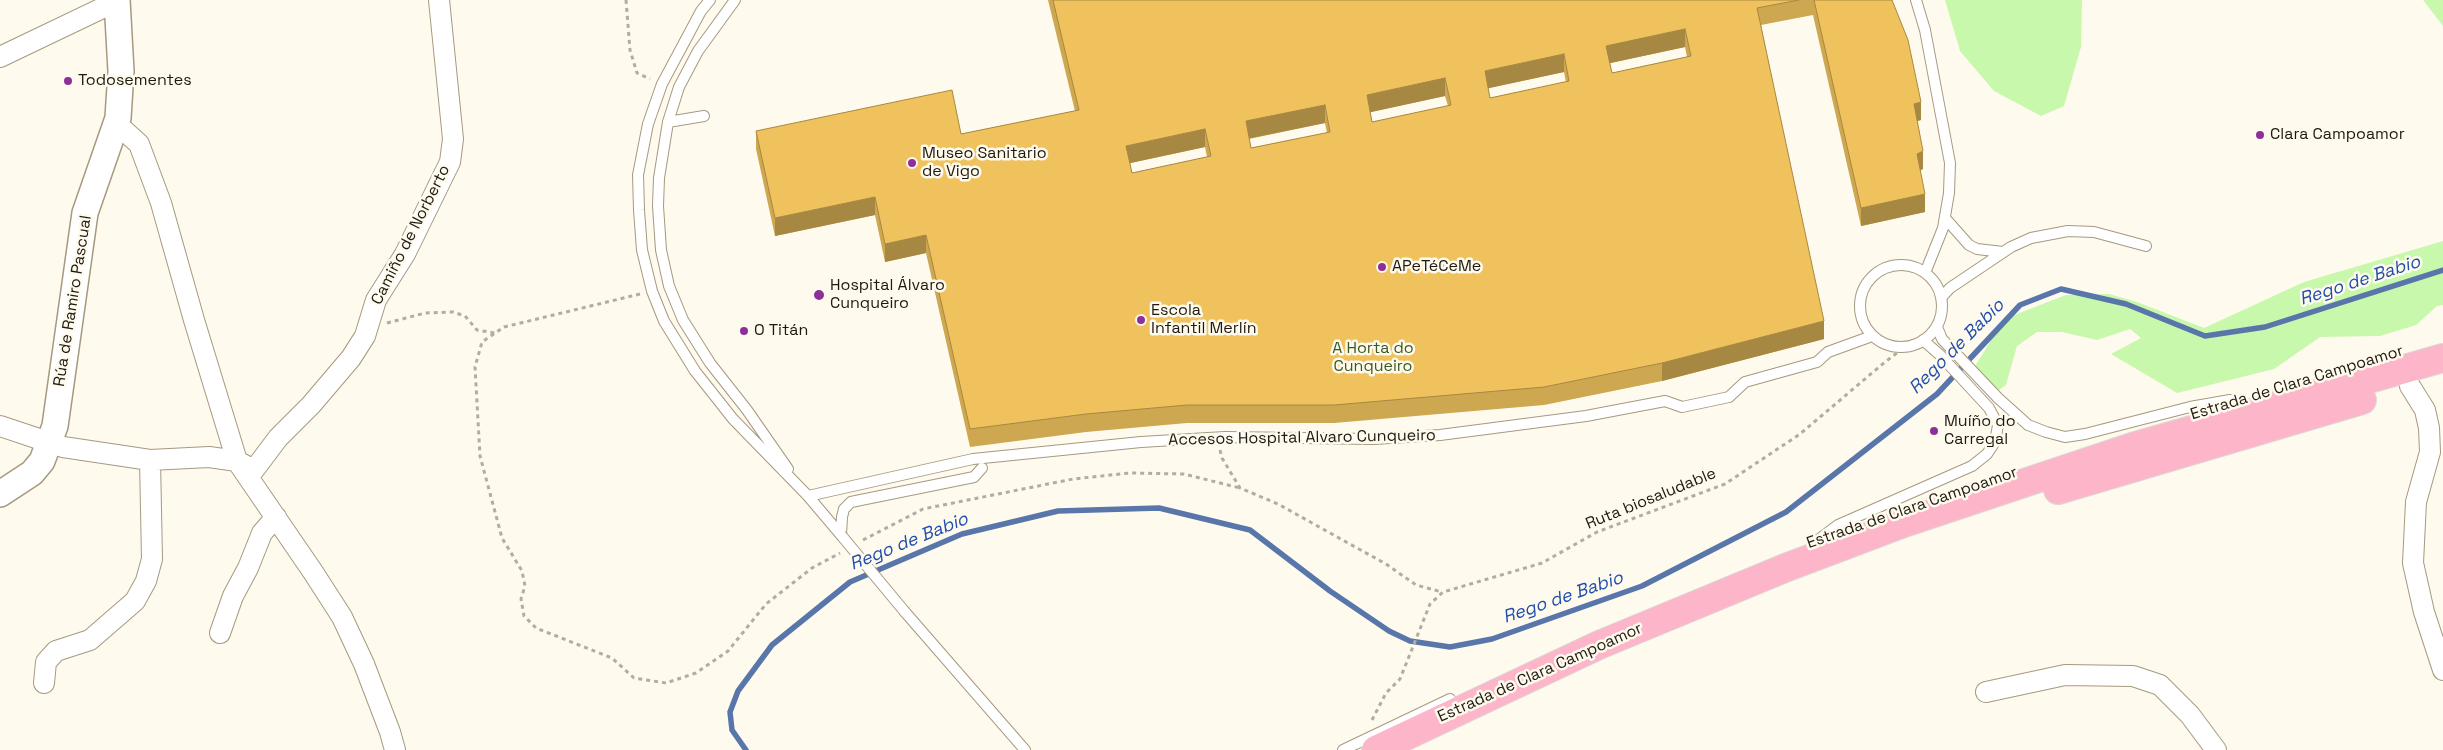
<!DOCTYPE html>
<html>
<head>
<meta charset="utf-8">
<style>
	body { margin:0 }
	canvas { display:block; background:#fffaee }
</style>
</head>
<body>
<canvas width="2443" height="750"></canvas>
<script>
const context = document.querySelector('canvas').getContext('2d');
context.lineJoin = 'round';
function fill(path, color) { context.fillStyle = color; context.fill(path, 'evenodd'); }
const shape = rows => new Path2D(rows.map(r => 'M' + r).join(''));
function strokePath(path, color, width, dash) { context.strokeStyle = color; context.lineWidth = width; context.lineCap = dash ? 'butt' : 'round'; context.setLineDash(dash || []); context.stroke(path); }
function write(font, color, halo, rows, align = 'center') {
  context.font = font + ' "Space Grotesk",sans-serif'; context.lineWidth = 5; context.setLineDash([]); context.textBaseline = 'middle'; context.strokeStyle = halo; context.fillStyle = color; for (const [text, x, y, turn = 0] of rows) {
    context.save(); context.translate(x, y); context.rotate((+turn || 0) * Math.PI / 180); context.textAlign = isNaN(turn) ? turn : align; if (halo) context.strokeText(text, 0, 0); context.fillText(text, 0, 0); context.restore();
  }
}
fill(shape([
	[1945,0,2082,0,2081,47,2064,106,2041,116,1994,91,1960,51],
	[2423,0,2443,0,2443,26],
	[2443,241,2443,305,2437,306,2416,325,2380,336,2320,337,2274,369,2177,393,2111,354,2141,338,2130,329,2097,340,2062,332,2037,332,2017,346,2006,385,1996,392,1974,368,2004,319,2066,295,2109,294,2137,302,2204,328,2304,282]
]), '#c8f8ab');
strokePath(shape([
	[746,750,732,730,730,712,738,691,772,645,850,582,962,534,1058,511,1159,508,1250,530,1330,591,1389,631,1410,641,1450,647,1492,639,1642,586,1786,512,1937,394,2020,305,2061,289,2126,304,2205,336,2265,327,2443,270]
]), '#5976ab', 5.5);
const service = shape([
	[710,0,701,11,662,84,648,124,638,175,639,210,642,250,652,291,664,321,695,371,733,419,808,496,841,535],
	[735,0,698,51,679,87,668,122,659,178,658,206,661,250,669,286,683,320,710,363,747,410,788,469],
	[1916,0,1925,30,1950,163,1949,193,1943,228,1925,273],
	[668,122,704,116],
	[1945,218,1969,245,1977,249,2003,252],
	'1860 306a41 41 0 1 1 82 0a41 41 0 1 1-82 0Z',
	[1941,298,1950,288,2011,247,2031,238,2068,231,2094,232,2146,246],
	[1937,327,1942,339,1998,398,2028,425,2046,432,2065,437,2085,434,2190,407,2230,400],
	[808,496,973,459,1141,442,1225,437,1374,439,1440,435,1586,416,1665,401,1682,407,1729,397,1745,382,1817,362,1828,352,1872,336],
	[841,535,842,517,844,509,851,502,974,477,982,468],
	[1818,540,1838,525,1972,466,1987,454,1995,442,1998,425,1989,408,1940,355,1923,340],
	[905,612,1025,750],
	[1343,750,1450,699]
]);
const minor = shape([
	[0,57,117,1],
	[117,124,139,144,161,203,194,320,237,461,313,572,342,617,364,664,390,732,395,750],
	[2410,386,2425,410,2429,428,2430,452,2416,502,2413,563,2424,612,2443,670],
	[0,426,63,447,150,460,209,457,237,461,254,470,278,438,311,405,351,358,365,336,376,300,405,254,450,162,453,139,439,0],
	[220,633,233,596,248,568,262,533,276,517],
	[44,683,46,662,56,651,90,640,135,601,146,581,152,559,150,460],
	[1986,692,2065,675,2133,676,2160,685,2190,715,2216,750]
]);
const tertiary = shape([
	[0,494,32,473,42,461,55,426,85,213,118,118,121,71,117,0]
]);
const primary = shape([
	[2058,490,2362,400],
	[1376,750,1599,645,1785,568,1904,523,2132,447,2443,358]
]);
strokePath(service, '#a6997f', 12);
strokePath(minor, '#a6997f', 22);
strokePath(tertiary, '#a6997f', 28);
strokePath(primary, '#dbdad9', 30);
strokePath(shape([
	[626,0,630,50,637,73,650,79],
	[640,294,504,327,482,342,475,367,480,456,502,538,522,571,525,586,521,599,524,616,536,628,612,658,634,678,666,683,696,673,728,651,766,604,812,568,840,553],
	[387,323,425,313,453,312,465,316,477,330,495,333],
	[1220,450,1222,458,1240,488,1278,504,1339,538,1386,564,1416,585,1442,592],
	[863,540,923,509,1073,479,1130,473,1184,474,1240,488],
	[1372,720,1386,693,1400,679,1430,604,1443,592,1542,563,1597,532,1725,484,1800,434,1885,362,1909,344]
]), '#b2ada1', 3, [4, 4]);
strokePath(service, '#fff', 10);
strokePath(minor, '#fff', 20);
strokePath(tertiary, '#fff', 25);
strokePath(primary, '#fdb6c9', 28);
const serviceBridge = shape([
	[841,535,905,612]
]);
strokePath(serviceBridge, '#a6997f', 12, []);
strokePath(serviceBridge, '#fff', 10);
fill(shape([
	[1048,0,1892,0,1921,120,1917,121,1923,169,1920,170,1925,212,1861,226,1813,15,1761,25,1824,339,1662,381,1544,405,1334,423,1187,423,1086,432,970,447,926,253,885,262,875,215,775,236,756,149,756,131,961,134,1075,111],
	[1685,47,1687,57,1612,73,1610,63],
	[1564,72,1566,82,1490,98,1488,88],
	[1445,96,1448,106,1372,122,1370,112],
	[1325,123,1327,133,1251,148,1249,139],
	[1205,147,1207,157,1132,173,1130,163]
]), '#cea751');
fill(shape([
	[1685,29,1685,47,1606,64,1606,46],
	[1564,54,1564,72,1485,89,1485,71],
	[1445,78,1445,96,1367,113,1367,95],
	[1921,102,1921,120,1914,122,1914,104],
	[1325,105,1325,123,1246,139,1246,121],
	[1205,129,1205,147,1126,164,1126,146],
	[1923,151,1923,169,1917,172,1917,154],
	[1925,194,1925,212,1861,226,1861,208],
	[875,197,875,215,775,236,775,218],
	[926,235,926,253,885,262,885,244],
	[1824,321,1824,339,1662,381,1662,363]
]), '#a78842');
const building = shape([
	[1053,0,1799,0,1757,8,1824,321,1662,363,1544,387,1334,405,1187,405,1086,414,970,429,926,235,885,244,875,197,775,218,756,131,952,90,961,134,1079,110,1053,0],
	[1685,29,1691,56,1612,73,1606,46,1685,29],
	[1564,54,1569,81,1490,98,1485,71,1564,54],
	[1445,78,1451,105,1372,122,1367,95,1445,78],
	[1325,105,1330,132,1251,148,1246,121,1325,105],
	[1205,129,1211,156,1132,173,1126,146,1205,129],
	[1814,0,1892,0,1908,40,1921,102,1914,104,1923,151,1917,154,1925,194,1861,208,1814,0]
]);
fill(building, '#efc25e');
strokePath(building, '#a78842', 1);
for (const [x, y, r, color] of [
	[68,81,5,"#8e2f98"],
	[2260,135,5,"#8e2f98"],
	[912,163,5,"#8e2f98"],
	[1382,267,5,"#8e2f98"],
	[819,295,6,"#8e2f98"],
	[1141,320,5,"#8e2f98"],
	[744,331,5,"#8e2f98"],
	[1934,431,5,"#8e2f98"]
]) { const dot = new Path2D(); dot.arc(x, y, r, 0, 2 * Math.PI); context.fillStyle = color; context.fill(dot); strokePath(dot, '#fffaee', 2); }
write('16px', '#1f1a10', '#fffaee', [
	["Todosementes",78,81],
	["Clara Campoamor",2270,135],
	["Museo Sanitario",922,154],
	["de Vigo",922,172],
	["APeTéCeMe",1392,267],
	["Hospital Álvaro",830,286],
	["Cunqueiro",830,304],
	["Escola",1151,311],
	["Infantil Merlín",1151,329],
	["O Titán",754,331],
	["Muíño do",1944,422],
	["Carregal",1944,440]
], 'left');
write('16px', '#1f1a10', '#fffaee', [
	["Camiño de Norberto",411,235,-63],
	["Rúa de Ramiro Pascual",73,301,-81],
	["Estrada de Clara Campoamor",2297,383,-17],
	["Accesos Hospital Alvaro Cunqueiro",1302,438,-1],
	["Ruta biosaludable",1651,499,-22],
	["Estrada de Clara Campoamor",1912,508,-19],
	["Estrada de Clara Campoamor",1540,673,-24]
]);
write('16px', '#395b21', '#fffaee', [
	["A Horta do",1373,349],
	["Cunqueiro",1373,367]
]);
write('italic 18px', '#204eac', '#fffaee', [
	["Rego de Babio",2360,281,-18],
	["Rego de Babio",1957,347,-45],
	["Rego de Babio",909,542,-22],
	["Rego de Babio",1563,598,-19]
]);
</script>
</body>
</html>
